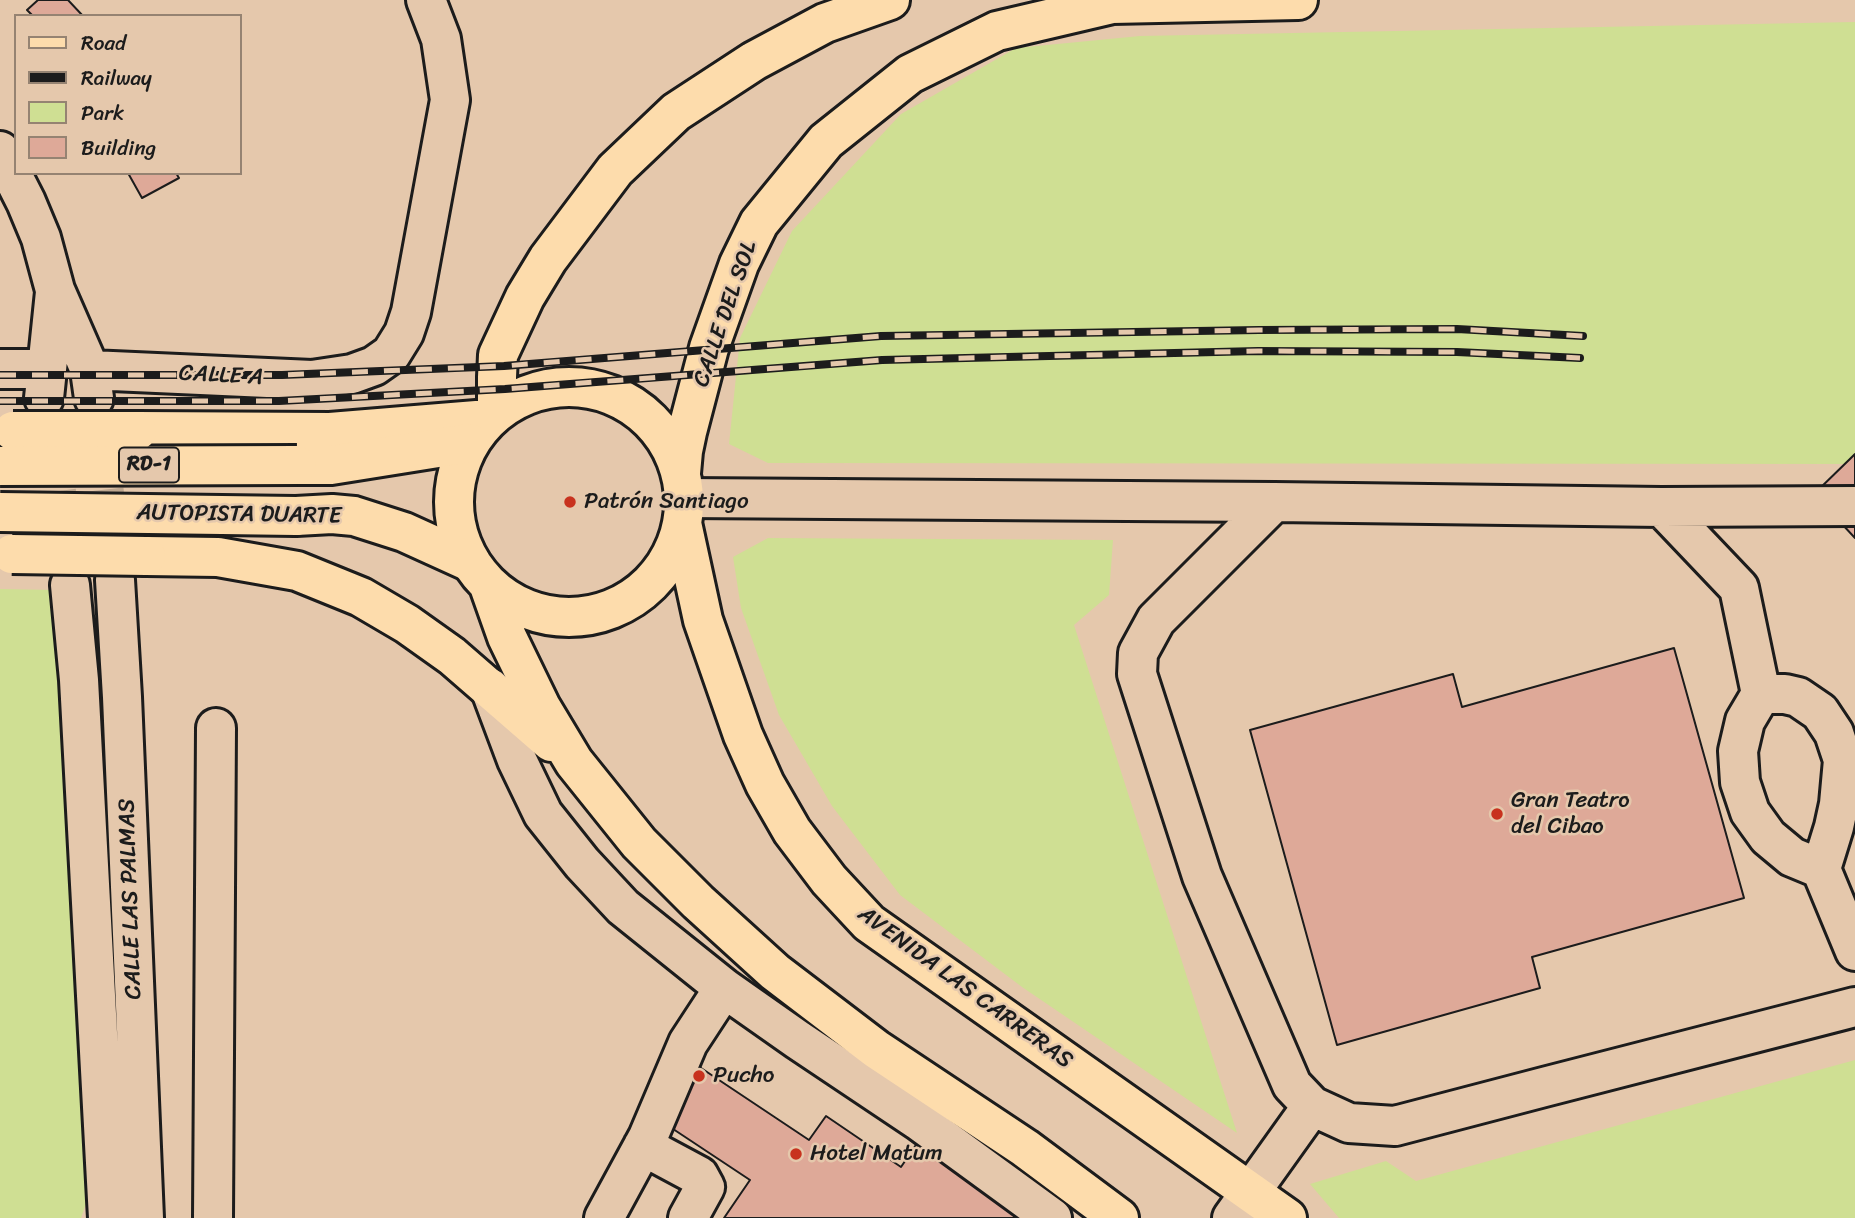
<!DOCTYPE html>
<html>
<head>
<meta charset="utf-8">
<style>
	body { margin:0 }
	#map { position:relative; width:1855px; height:1218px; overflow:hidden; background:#e5c8ac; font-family:Sriracha,sans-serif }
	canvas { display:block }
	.legend { position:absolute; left:14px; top:14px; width:228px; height:161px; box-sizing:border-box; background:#e5c8ac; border:2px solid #958372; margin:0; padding:9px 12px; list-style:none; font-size:21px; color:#1c1c1c }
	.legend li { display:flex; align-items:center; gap:14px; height:35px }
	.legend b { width:35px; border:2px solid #958372 }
</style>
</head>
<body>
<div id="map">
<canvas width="1855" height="1218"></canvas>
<ul class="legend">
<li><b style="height:9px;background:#fddcac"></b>Road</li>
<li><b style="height:9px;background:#1c1c1c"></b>Railway</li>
<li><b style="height:19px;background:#cfdf93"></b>Park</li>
<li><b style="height:19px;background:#dea998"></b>Building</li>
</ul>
</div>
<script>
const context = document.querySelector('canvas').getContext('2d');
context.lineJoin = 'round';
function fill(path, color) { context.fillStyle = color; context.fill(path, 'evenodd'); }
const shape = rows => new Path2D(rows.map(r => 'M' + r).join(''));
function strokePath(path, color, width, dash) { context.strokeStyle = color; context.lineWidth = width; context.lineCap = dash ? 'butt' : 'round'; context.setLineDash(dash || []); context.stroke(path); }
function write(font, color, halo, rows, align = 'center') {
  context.font = font + ' Sriracha,sans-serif'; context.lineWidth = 5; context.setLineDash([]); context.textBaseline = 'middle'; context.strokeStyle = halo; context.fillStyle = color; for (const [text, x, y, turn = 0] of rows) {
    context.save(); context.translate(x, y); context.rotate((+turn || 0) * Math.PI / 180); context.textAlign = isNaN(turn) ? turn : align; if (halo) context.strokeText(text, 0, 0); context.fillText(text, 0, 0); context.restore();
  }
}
fill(shape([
	[1855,22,1855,464,768,463,729,444,740,338,792,231,901,114,1016,48,1140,36],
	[768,538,1113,540,1109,595,1074,625,1237,1133,1022,987,900,895,832,806,779,715,741,608,733,557],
	[0,589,57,590,87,1173,87,1201,81,1218,0,1218],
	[1855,1060,1855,1218,1339,1218,1310,1184,1386,1161,1416,1181]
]), '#cfdf93');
const building = shape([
	[38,0,68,0,83,16,33,16,27,10,38,0],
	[128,173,176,173,179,178,142,198,128,173],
	[1855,454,1855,538,1814,494,1855,454],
	[1674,648,1744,898,1532,957,1540,988,1337,1045,1250,730,1453,674,1462,707,1674,648],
	[695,1064,809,1140,826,1116,901,1167,924,1133,1026,1218,724,1218,750,1180,658,1119,695,1064]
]);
fill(building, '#dea998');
strokePath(building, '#1c1c1c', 2);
strokePath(shape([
	[98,433,115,580],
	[49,435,70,585]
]), '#bda68f', 38, [38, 19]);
const minor = shape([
	[0,151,26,202,41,238,55,290,90,370,94,398],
	[0,369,47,369],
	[90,370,312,380,352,374,374,366,391,354,404,333,411,312,450,100,441,39,426,0],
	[44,398,55,292],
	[684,498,1274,502,1662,507,1855,506],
	[1274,502,1156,620,1138,653,1137,674,1202,876,1292,1085,1312,1106,1349,1123,1395,1126,1544,1087,1855,1007],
	[1662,507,1739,588,1761,694,1745,721,1738,751,1740,782,1750,812,1768,837,1792,857,1821,869],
	[115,580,122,697,144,1218],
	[70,585,79,680,108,1218],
	[490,688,517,760,543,814,582,863,623,907,724,988,798,1040,919,1121,1052,1218],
	[1761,694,1785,694,1798,697,1820,712,1834,733,1843,760,1839,804,1834,827,1821,869,1855,951],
	[643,1146,699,1176,705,1187,688,1218],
	[213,1218,216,728],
	[604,1218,648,1137,688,1043,724,988],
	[1232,1218,1312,1106]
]);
const major = shape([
	'454 502a115 115 0 1 1 230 0a115 115 0 1 1-230 0Z',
	[497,411,497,377,498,355,525,297,548,259,615,170,676,112,754,61,825,23,890,0],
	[137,431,330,432,489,419],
	[681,473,683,451,687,432,709,348,739,264,759,223,826,141,910,74,997,31,1112,4,1298,0],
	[682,523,703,620,743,735,765,784,792,831,829,880,869,923,1287,1218],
	[146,556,218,557,297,571,361,597,407,624,452,656,551,742],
	[489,586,507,637,541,707,574,762,639,843,698,902,775,972,876,1049,1025,1148,1119,1218]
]);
const highway = shape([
	[297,465,331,465,469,443],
	[296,516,332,514,354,516,404,532,470,562]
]);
strokePath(minor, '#1c1c1c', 44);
strokePath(major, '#1c1c1c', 44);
strokePath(highway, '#1c1c1c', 44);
strokePath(minor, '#e5c8ac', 38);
strokePath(major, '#fddcac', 38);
strokePath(highway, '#fddcac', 38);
const rail = shape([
	[0,375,282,375,504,366,881,336,1259,330,1457,329,1583,336],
	[0,401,279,401,505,389,882,360,1258,351,1457,352,1580,358]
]);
strokePath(rail, '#1c1c1c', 8);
strokePath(rail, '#e5c8ac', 5, [16]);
const majorBridge = shape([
	[13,431,137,431],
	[12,554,146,556]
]);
const highwayBridge = shape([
	[0,466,297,465],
	[0,512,296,516]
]);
strokePath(majorBridge, '#1c1c1c', 44, []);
strokePath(highwayBridge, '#1c1c1c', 44, []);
strokePath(majorBridge, '#fddcac', 38);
strokePath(highwayBridge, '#fddcac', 38);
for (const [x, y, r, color] of [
	[570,502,7,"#c8321e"],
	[1497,814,7,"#c8321e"],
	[699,1076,7,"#c8321e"],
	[796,1154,7,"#c8321e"]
]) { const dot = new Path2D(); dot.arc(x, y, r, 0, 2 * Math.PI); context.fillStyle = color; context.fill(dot); strokePath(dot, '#e5c8ac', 2.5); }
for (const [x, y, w] of [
	[149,465,60]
]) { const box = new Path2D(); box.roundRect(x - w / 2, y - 17.5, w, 35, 5); context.fillStyle = '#e5c8ac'; context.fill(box); strokePath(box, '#1c1c1c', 2); }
write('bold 21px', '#1c1c1c', null, [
	["RD-1",149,465]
]);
write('23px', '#1c1c1c', '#e5c8ac', [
	["CALLE DEL SOL",726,314,-71],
	["CALLE A",221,376,3],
	["AUTOPISTA DUARTE",239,515,1],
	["CALLE LAS PALMAS",131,899,-92],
	["AVENIDA LAS CARRERAS",965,988,36]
]);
write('23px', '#1c1c1c', '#e5c8ac', [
	["Patrón Santiago",584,502],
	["Gran Teatro",1511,801],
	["del Cibao",1511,827],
	["Pucho",713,1076],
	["Hotel Matum",810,1154]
], 'left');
</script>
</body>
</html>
